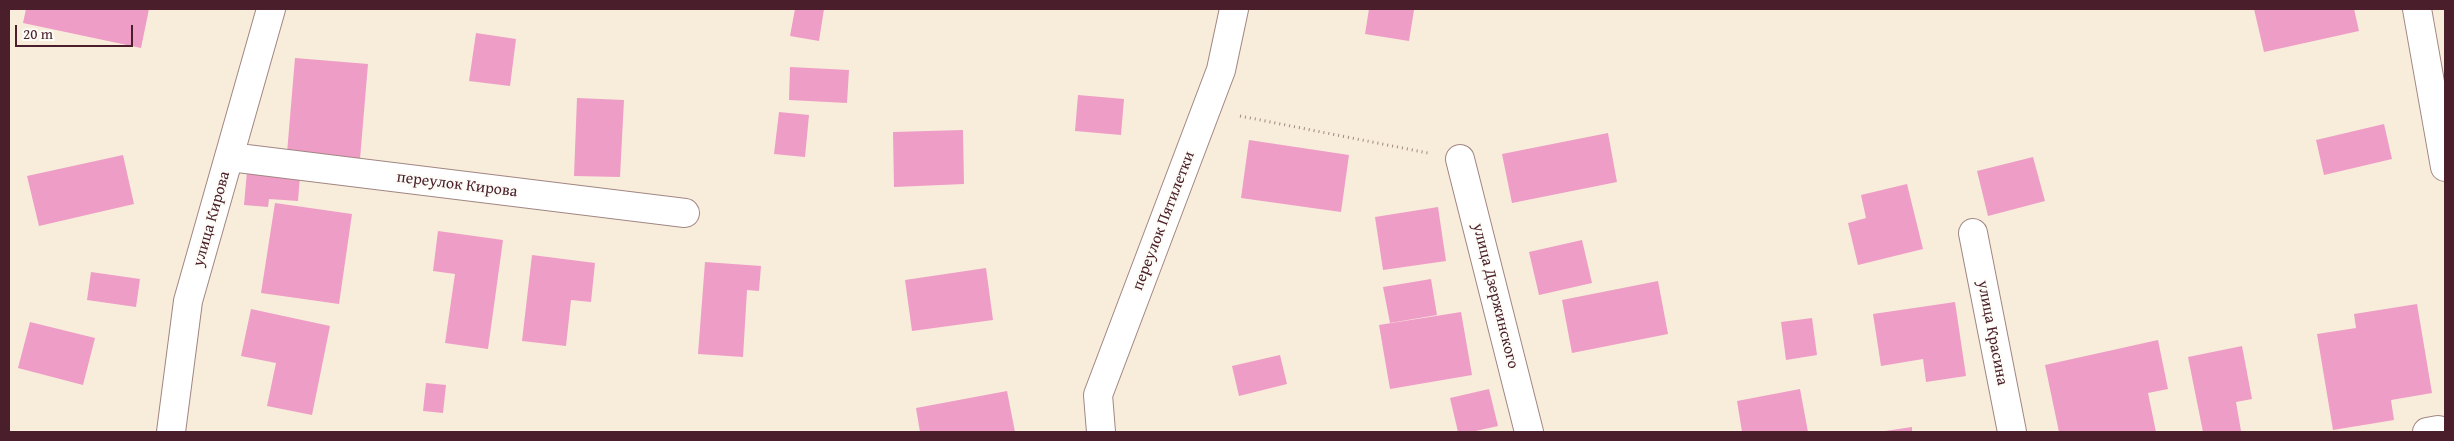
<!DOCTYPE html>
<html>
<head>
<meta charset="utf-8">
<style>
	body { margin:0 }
	#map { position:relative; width:2454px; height:441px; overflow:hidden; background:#f8eddb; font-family:"Gentium Book Plus",serif }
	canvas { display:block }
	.frame { position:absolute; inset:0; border:10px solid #4a1f2b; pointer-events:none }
	.scale { position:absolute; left:15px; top:25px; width:118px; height:22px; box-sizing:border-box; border:2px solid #4a1f2b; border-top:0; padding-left:6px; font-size:15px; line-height:18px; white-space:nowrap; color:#4a1f2b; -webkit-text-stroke:4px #fdfcf7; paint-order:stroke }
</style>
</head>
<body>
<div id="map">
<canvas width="2454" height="441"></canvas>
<div class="frame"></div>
<div class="scale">20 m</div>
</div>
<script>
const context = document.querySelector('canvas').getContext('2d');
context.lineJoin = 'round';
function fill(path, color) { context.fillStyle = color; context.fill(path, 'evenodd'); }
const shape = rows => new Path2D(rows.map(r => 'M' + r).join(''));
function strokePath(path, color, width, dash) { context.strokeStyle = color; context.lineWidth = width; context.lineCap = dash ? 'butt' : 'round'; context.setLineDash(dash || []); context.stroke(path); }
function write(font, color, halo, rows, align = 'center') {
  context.font = font + ' "Gentium Book Plus",serif'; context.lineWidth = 4.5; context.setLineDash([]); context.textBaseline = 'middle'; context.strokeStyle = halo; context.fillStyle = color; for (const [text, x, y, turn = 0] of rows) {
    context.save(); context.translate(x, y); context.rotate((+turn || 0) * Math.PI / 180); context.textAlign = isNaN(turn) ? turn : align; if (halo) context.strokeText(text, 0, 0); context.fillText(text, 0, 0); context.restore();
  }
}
fill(shape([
	[26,9,149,9,141,48,23,23],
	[795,9,824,9,819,41,790,36],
	[1369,9,1414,10,1409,41,1365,34],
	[2254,9,2354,9,2359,31,2264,52],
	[476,33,516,39,510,86,469,81],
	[295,58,368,64,360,159,287,153],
	[790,67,849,70,847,103,789,100],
	[1078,95,1124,99,1121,135,1075,131],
	[577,98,624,100,620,177,574,176],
	[779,112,809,115,805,157,774,154],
	[2384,124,2392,159,2324,175,2316,140],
	[963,130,964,184,894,187,893,132],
	[1608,133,1617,182,1512,203,1502,154],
	[1249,140,1349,155,1341,212,1241,198],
	[123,155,134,204,39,226,27,176],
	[2033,157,2045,201,1988,216,1977,171],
	[247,171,300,176,298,201,269,199,268,207,244,205],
	[1907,184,1923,249,1858,265,1848,223,1866,218,1861,195],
	[275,203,352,214,339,304,261,293],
	[1438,207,1446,261,1383,270,1375,217],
	[438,231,503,240,488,349,445,343,455,274,433,271],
	[1582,240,1592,283,1539,295,1529,252],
	[532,255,595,263,591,302,571,300,566,346,522,341],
	[705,262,761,266,759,291,747,290,743,357,698,354],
	[986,268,993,320,912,331,905,280],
	[91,272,140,279,136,307,87,300],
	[1431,279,1437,315,1390,323,1383,287],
	[1658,281,1668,334,1572,353,1562,300],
	[1955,302,1966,376,1926,382,1923,359,1881,366,1873,314],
	[2417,304,2432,393,2391,400,2394,420,2333,430,2317,334,2356,328,2354,314],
	[251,309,330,326,312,415,267,406,276,363,241,356],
	[1461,312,1472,375,1390,389,1379,325],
	[1812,318,1817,355,1786,360,1781,322],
	[30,322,95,338,83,385,18,368],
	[2158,340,2168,389,2148,393,2156,432,2059,432,2045,365],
	[2242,346,2252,399,2236,402,2241,431,2203,432,2188,357],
	[1280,355,1287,384,1239,396,1232,366],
	[426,383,446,385,443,413,423,411],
	[1489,389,1498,426,1471,432,1458,432,1450,398],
	[1800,389,1808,432,1742,432,1737,401],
	[1007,391,1015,432,920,432,916,408],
	[1912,427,1912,432,1885,432,1885,431]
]), '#ee9dc6');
const street = shape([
	[2417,9,2445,167],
	[230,157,685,213],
	[1460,159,1529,432],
	[1973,233,2012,432],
	[171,432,188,301,271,9],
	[2427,432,2438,430,2445,432]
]);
const secondary = shape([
	[1101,432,1098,395,1221,70,1234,9]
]);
strokePath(street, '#a18683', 30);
strokePath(secondary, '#a18683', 30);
strokePath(shape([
	[1240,116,1428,153]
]), '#a18683', 3, [1, 4]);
strokePath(street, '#fff', 28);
strokePath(secondary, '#fff', 28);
write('16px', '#4a1f2b', '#fdfcf7', [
	["переулок Кирова",457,185,7],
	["улица Кирова",212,219,-74],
	["переулок Пятилетки",1164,221,-69],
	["улица Дзержинского",1495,296,76],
	["улица Красина",1992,333,79]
]);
</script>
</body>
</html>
